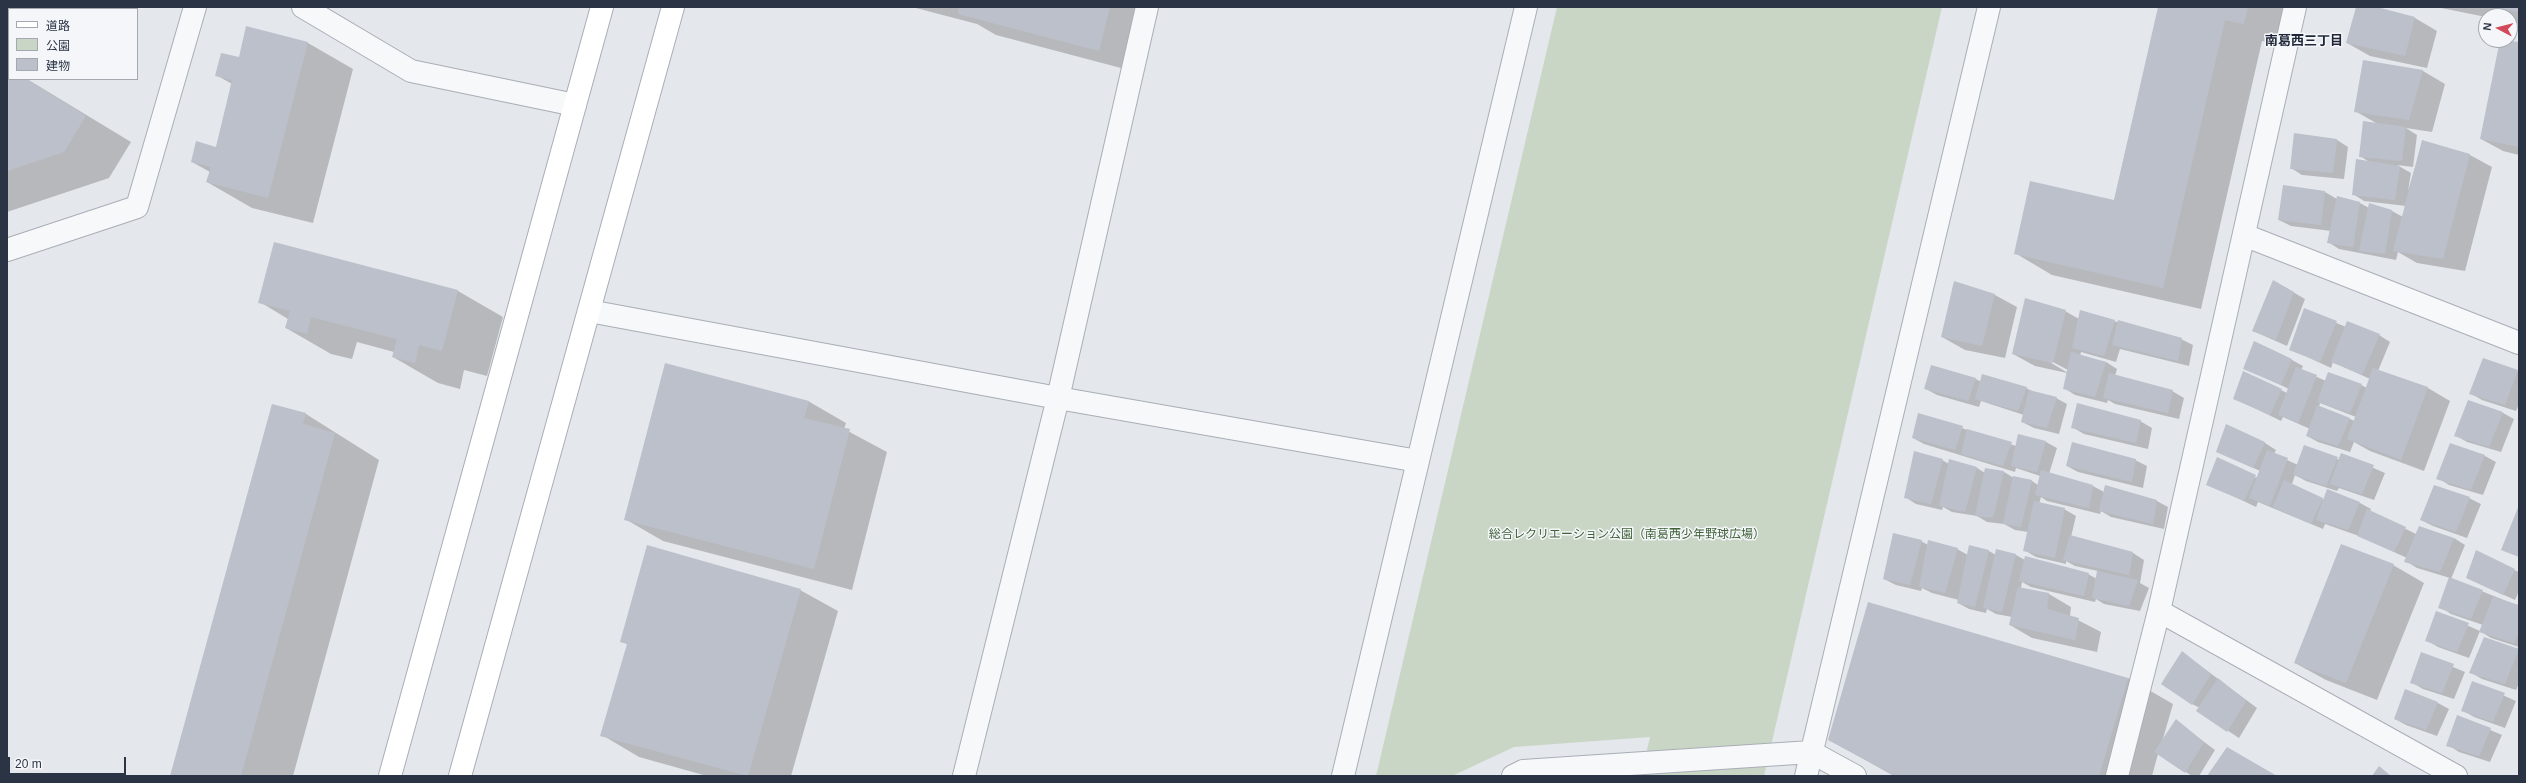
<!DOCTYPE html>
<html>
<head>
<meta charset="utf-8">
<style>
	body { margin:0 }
	#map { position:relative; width:2526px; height:783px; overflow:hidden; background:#e4e7ec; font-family:Helvetica,"Noto Sans JP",sans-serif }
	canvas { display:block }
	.frame { position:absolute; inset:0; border:8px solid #2b3445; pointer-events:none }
	.legend { position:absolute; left:8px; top:8px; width:130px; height:72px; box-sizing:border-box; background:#f4f6f9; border:1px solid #a4a8b1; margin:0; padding:5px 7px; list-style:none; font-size:12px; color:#2b3445 }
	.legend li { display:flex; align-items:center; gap:8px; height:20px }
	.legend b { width:20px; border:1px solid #a4a8b1 }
	.north { position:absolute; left:2478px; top:8px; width:40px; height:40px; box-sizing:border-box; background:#f4f6f9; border:1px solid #a4a8b1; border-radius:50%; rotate:277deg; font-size:11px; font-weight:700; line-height:16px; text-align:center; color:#2b3445 }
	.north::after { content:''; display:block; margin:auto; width:14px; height:18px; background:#d1495b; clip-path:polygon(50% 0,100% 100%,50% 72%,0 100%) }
	.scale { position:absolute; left:8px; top:757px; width:118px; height:18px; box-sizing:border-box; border:2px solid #2b3445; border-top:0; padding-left:5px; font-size:12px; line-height:14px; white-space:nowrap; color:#2b3445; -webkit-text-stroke:3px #f4f6f9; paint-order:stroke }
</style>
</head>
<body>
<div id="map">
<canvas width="2526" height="783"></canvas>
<div class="frame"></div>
<ul class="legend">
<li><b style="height:5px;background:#fff"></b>道路</li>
<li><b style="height:11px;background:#c9d6c5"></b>公園</li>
<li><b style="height:11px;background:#bbc0ca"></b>建物</li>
</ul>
<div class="north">N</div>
<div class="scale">20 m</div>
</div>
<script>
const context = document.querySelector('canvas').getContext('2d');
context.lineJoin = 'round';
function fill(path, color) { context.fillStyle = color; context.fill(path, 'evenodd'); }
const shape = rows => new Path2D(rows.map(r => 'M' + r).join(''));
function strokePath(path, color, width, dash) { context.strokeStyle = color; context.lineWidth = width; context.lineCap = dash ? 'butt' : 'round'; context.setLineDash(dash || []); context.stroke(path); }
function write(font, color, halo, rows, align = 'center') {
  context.font = font + ' Helvetica,"Noto Sans JP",sans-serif'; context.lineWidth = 3; context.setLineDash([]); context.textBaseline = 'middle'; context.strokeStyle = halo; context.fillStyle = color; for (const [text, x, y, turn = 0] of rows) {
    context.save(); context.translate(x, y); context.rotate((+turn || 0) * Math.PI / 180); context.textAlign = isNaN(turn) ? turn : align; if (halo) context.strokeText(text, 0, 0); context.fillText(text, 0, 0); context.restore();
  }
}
fill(shape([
	[1557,7,1942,7,1764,776,1641,776,1650,737,1514,747,1452,776,1376,776]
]), '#c9d6c5');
fill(shape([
	[912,7,1153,7,1136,72,996,35,977,24],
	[2159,7,2290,7,2281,45,2262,41,2201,309,2052,275,2015,253,2114,201],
	[2357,7,2374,7,2415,18,2437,31,2427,68,2370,56,2347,43],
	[2436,7,2519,7,2519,24,2510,22,2510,16,2486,17],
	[247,27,308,43,353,69,313,223,252,208,207,182,210,172,192,162,216,148,232,84,216,75,239,59],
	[2501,40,2519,43,2519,155,2503,151,2481,139],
	[2364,61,2423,71,2445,84,2432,132,2406,128,2417,135,2413,167,2397,165,2411,173,2408,191,2423,141,2470,155,2492,167,2465,271,2417,263,2398,252,2396,260,2339,249,2328,242,2331,231,2291,226,2279,220,2284,186,2325,192,2337,199,2338,197,2360,203,2369,208,2369,205,2392,211,2403,217,2406,206,2364,201,2353,194,2371,163,2360,156,2376,123,2355,111],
	[7,67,9,68,9,79,27,79,131,142,109,178,7,212],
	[2337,140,2348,147,2344,179,2302,175,2291,168],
	[275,243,458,291,503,317,487,376,464,370,460,389,438,383,393,357,394,352,357,342,352,359,331,354,286,328,288,319,260,302],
	[2274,281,2305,299,2287,346,2253,331],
	[1955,282,1995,295,2017,307,2005,358,1965,350,1942,337],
	[2305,310,2346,327,2379,335,2390,342,2378,371,2428,388,2450,401,2424,471,2370,451,2354,442,2350,452,2318,442,2307,436,2310,429,2283,417,2281,421,2234,398,2244,372,2287,393,2289,389,2244,368,2254,342,2292,360,2303,366,2301,370,2326,381,2361,385,2367,388,2370,379,2333,362,2331,368,2290,349],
	[2320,403,2356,417,2355,421,2319,407],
	[2065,311,2079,319,2080,312,2181,339,2193,345,2189,366,2120,349,2116,362,2081,352,2080,356,2106,362,2117,369,2115,376,2172,391,2184,398,2179,419,2115,404,2108,400,2107,403,2075,395,2064,388,2067,373,2035,366,2013,354],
	[2049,360,2068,370,2068,373,2048,361],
	[2484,360,2519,372,2519,404,2516,411,2482,400,2470,393],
	[1976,379,1981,382,2026,388,2034,392,2056,398,2067,404,2059,434,2034,428,2022,422,2024,415,1981,401,1979,407,1937,395,1926,389],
	[808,401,846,423,844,429,887,452,852,590,663,541,625,519],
	[2469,401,2503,413,2514,419,2501,452,2467,442,2455,435],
	[272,405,306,414,379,460,293,776,171,776],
	[1919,414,2016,446,2046,442,2057,448,2049,474,2093,486,2104,492,2157,501,2168,507,2164,529,2111,517,2101,511,2100,514,2047,501,2041,497,2039,504,2064,509,2076,516,2071,537,2133,553,2144,560,2140,583,2149,588,2140,611,2104,604,2096,599,2095,602,2031,587,2022,582,2021,588,2049,594,2071,607,2070,616,2101,632,2097,652,2032,638,2010,625,2012,617,1996,614,1987,609,1986,613,1969,609,1958,603,1959,600,1932,593,1922,588,1921,591,1896,585,1884,579,1921,541,1928,545,1957,549,1968,555,1989,551,1996,555,1997,550,2016,555,2025,560,2088,574,2097,579,2098,571,2075,566,2066,561,2066,564,2036,557,2024,550,2028,532,2015,530,2004,524,1987,522,1977,516,1952,512,1943,507,1942,510,1916,504,1905,497,1942,460,1949,464,1950,461,1977,468,1985,473,2004,472,2014,478,2032,481,2038,485,2040,476,2016,468,2015,472,1924,444,1913,438],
	[2140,421,2152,428,2148,449,2084,434,2072,427],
	[2227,425,2265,443,2276,450,2274,454,2298,465,2339,459,2341,454,2385,473,2374,500,2339,488,2337,491,2306,481,2295,475,2292,484,2324,500,2328,490,2360,503,2371,509,2370,511,2416,534,2454,538,2465,545,2451,579,2519,606,2519,647,2491,638,2480,631,2469,658,2438,647,2426,640,2437,612,2480,631,2483,625,2451,614,2440,607,2450,578,2417,568,2406,561,2407,558,2359,536,2325,524,2323,529,2258,502,2256,507,2208,484,2258,477,2260,471,2217,451],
	[2451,444,2485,456,2496,462,2483,495,2449,485,2438,478],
	[2135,460,2147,466,2143,488,2078,472,2067,466],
	[2469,498,2481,504,2467,538,2433,526,2421,520],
	[2393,565,2424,583,2377,700,2326,680,2295,663],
	[2514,570,2519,572,2519,591,2515,600,2467,578],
	[800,590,838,611,791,776,707,776,639,757,602,735,628,645,622,641],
	[2485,639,2519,650,2519,683,2516,690,2482,679,2470,672],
	[2182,652,2257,708,2239,738,2198,711,2200,708,2192,704],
	[2422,654,2465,672,2454,699,2423,689,2411,682],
	[2128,678,2173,704,2162,742,2176,721,2215,750,2199,776,2192,776,2158,754,2152,776,1894,776,1829,740],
	[2473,682,2516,701,2505,728,2474,717,2462,710],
	[2438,703,2449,709,2437,736,2406,725,2395,719],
	[2458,716,2502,735,2490,762,2459,752,2448,745]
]), '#0003');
fill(shape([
	[1110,7,1099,51,958,14,959,8,956,8],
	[2158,7,2248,7,2244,24,2225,20,2163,288,2014,254,2030,181,2114,200],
	[2356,7,2377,7,2415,17,2405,56,2346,43],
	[2495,7,2519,7,2519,12,2495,8],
	[246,26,308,42,268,198,206,182,211,167,191,162,196,141,216,147,232,80,215,76,221,53,239,57],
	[2500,40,2519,42,2519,147,2480,139],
	[2363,60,2423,70,2409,120,2354,112],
	[7,67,9,79,26,79,86,116,64,152,7,171],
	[2363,121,2406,127,2402,161,2359,157],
	[2294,133,2337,139,2333,173,2290,169],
	[2422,140,2470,154,2443,259,2393,251],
	[2356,159,2400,166,2395,200,2352,195],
	[2283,185,2325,191,2321,225,2278,220],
	[2337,196,2360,202,2353,247,2327,243],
	[2369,203,2392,210,2385,254,2359,251],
	[274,242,458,290,442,351,419,345,415,363,392,357,397,339,311,317,307,334,285,328,290,311,258,303],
	[2273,280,2294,292,2276,340,2252,331],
	[1954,281,1995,294,1982,346,1941,337],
	[2025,298,2066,310,2053,363,2012,354],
	[2304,308,2337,321,2320,362,2289,350],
	[2080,310,2115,320,2104,356,2072,348],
	[2118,320,2182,338,2178,361,2112,345],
	[2347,321,2380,334,2362,375,2331,362],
	[2254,341,2292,359,2281,385,2243,369],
	[2071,352,2106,362,2095,397,2063,389],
	[2483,358,2518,370,2505,405,2469,394],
	[665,363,809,401,804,418,850,429,814,569,624,520],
	[1931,365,1976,378,1968,401,1924,389],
	[2296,367,2317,375,2298,423,2278,415],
	[2373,368,2428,387,2401,460,2347,439],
	[2243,371,2282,389,2270,415,2233,399],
	[2328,372,2362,384,2350,413,2317,402],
	[2109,373,2173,390,2168,413,2103,398],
	[1982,374,2027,387,2018,411,1975,399],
	[2029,390,2057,397,2047,428,2021,422],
	[2468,400,2503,412,2489,447,2454,436],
	[2077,403,2141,420,2136,443,2071,428],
	[272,404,306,413,303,424,335,433,241,776,170,776],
	[2317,405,2350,418,2338,446,2306,436],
	[1918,413,1963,426,1955,450,1912,438],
	[2226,424,2265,442,2253,468,2216,452],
	[1967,429,2012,442,2003,466,1961,454],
	[2018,434,2046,441,2037,472,2011,466],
	[2072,442,2136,459,2132,482,2066,466],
	[2450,443,2485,455,2471,490,2436,479],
	[2304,445,2338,457,2326,486,2293,475],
	[2267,450,2288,458,2270,506,2249,498],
	[1914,451,1943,459,1931,504,1904,498],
	[2341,453,2374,465,2362,494,2330,484],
	[2217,457,2256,475,2244,501,2206,485],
	[1949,459,1977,467,1965,512,1939,506],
	[1985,468,2004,471,1993,518,1975,516],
	[2041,470,2093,485,2089,508,2035,495],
	[2013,476,2032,480,2021,527,2003,524],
	[2284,480,2323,498,2311,524,2273,507],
	[2105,485,2157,500,2153,524,2099,511],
	[2434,485,2470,497,2456,532,2420,520],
	[2327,489,2360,502,2348,530,2316,520],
	[2034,501,2065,508,2055,558,2023,551],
	[2519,505,2519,557,2501,550],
	[2367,509,2406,527,2394,552,2357,536],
	[2419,526,2454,538,2440,572,2404,562],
	[1893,533,1922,540,1910,585,1883,579],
	[2070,535,2133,552,2129,575,2063,560],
	[1928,540,1958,548,1945,593,1919,587],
	[2341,544,2394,564,2346,683,2294,663],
	[647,545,801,589,748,776,600,736,627,644,620,642],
	[1969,545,1989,550,1975,607,1957,603],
	[1996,549,2016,554,2002,612,1983,608],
	[2476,550,2515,569,2503,595,2466,578],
	[2025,556,2089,573,2084,596,2019,581],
	[2097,571,2138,580,2129,606,2092,598],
	[2449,577,2483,590,2471,619,2438,608],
	[2018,587,2049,593,2047,609,2079,618,2075,640,2009,625],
	[2493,597,2519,605,2519,632,2514,643,2479,632],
	[1868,602,2128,678,2099,776,1896,776,1828,740],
	[2436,611,2469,623,2457,652,2425,641],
	[2484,637,2519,649,2505,684,2469,673],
	[2182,651,2211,674,2192,705,2161,684],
	[2421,652,2454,664,2442,693,2410,683],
	[2218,678,2246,701,2227,732,2196,711],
	[2472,681,2505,693,2493,722,2461,711],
	[2405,689,2438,702,2426,730,2394,719],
	[2457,715,2491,728,2479,756,2446,746],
	[2176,719,2204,742,2185,773,2154,752],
	[2227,747,2277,776,2207,776],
	[2379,766,2391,776,2372,776]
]), '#bbc0ca');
const street = shape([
	[303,7,411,71,575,105],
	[2244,235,2519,343],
	[7,250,137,207,195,7],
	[589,311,1058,398,1418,461],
	[2159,611,2456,776],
	[964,776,1058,398,1147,7],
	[1343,776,1526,7],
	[1513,776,1523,771,1811,752,1855,776],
	[1806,776,1989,7],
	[2117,776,2159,611,2295,7]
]);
const secondary = shape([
	[390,776,602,7],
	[460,776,673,7]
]);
strokePath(street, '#a9aeb7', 24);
strokePath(secondary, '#a9aeb7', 24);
strokePath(street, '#f7f8fa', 22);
strokePath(secondary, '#fff', 22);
write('12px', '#3f6138', '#f4f6f9', [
	["総合レクリエーション公園（南葛西少年野球広場）",1627,535]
]);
write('bold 13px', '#1d2536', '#f4f6f9', [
	["南葛西三丁目",2304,41]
]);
</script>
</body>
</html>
